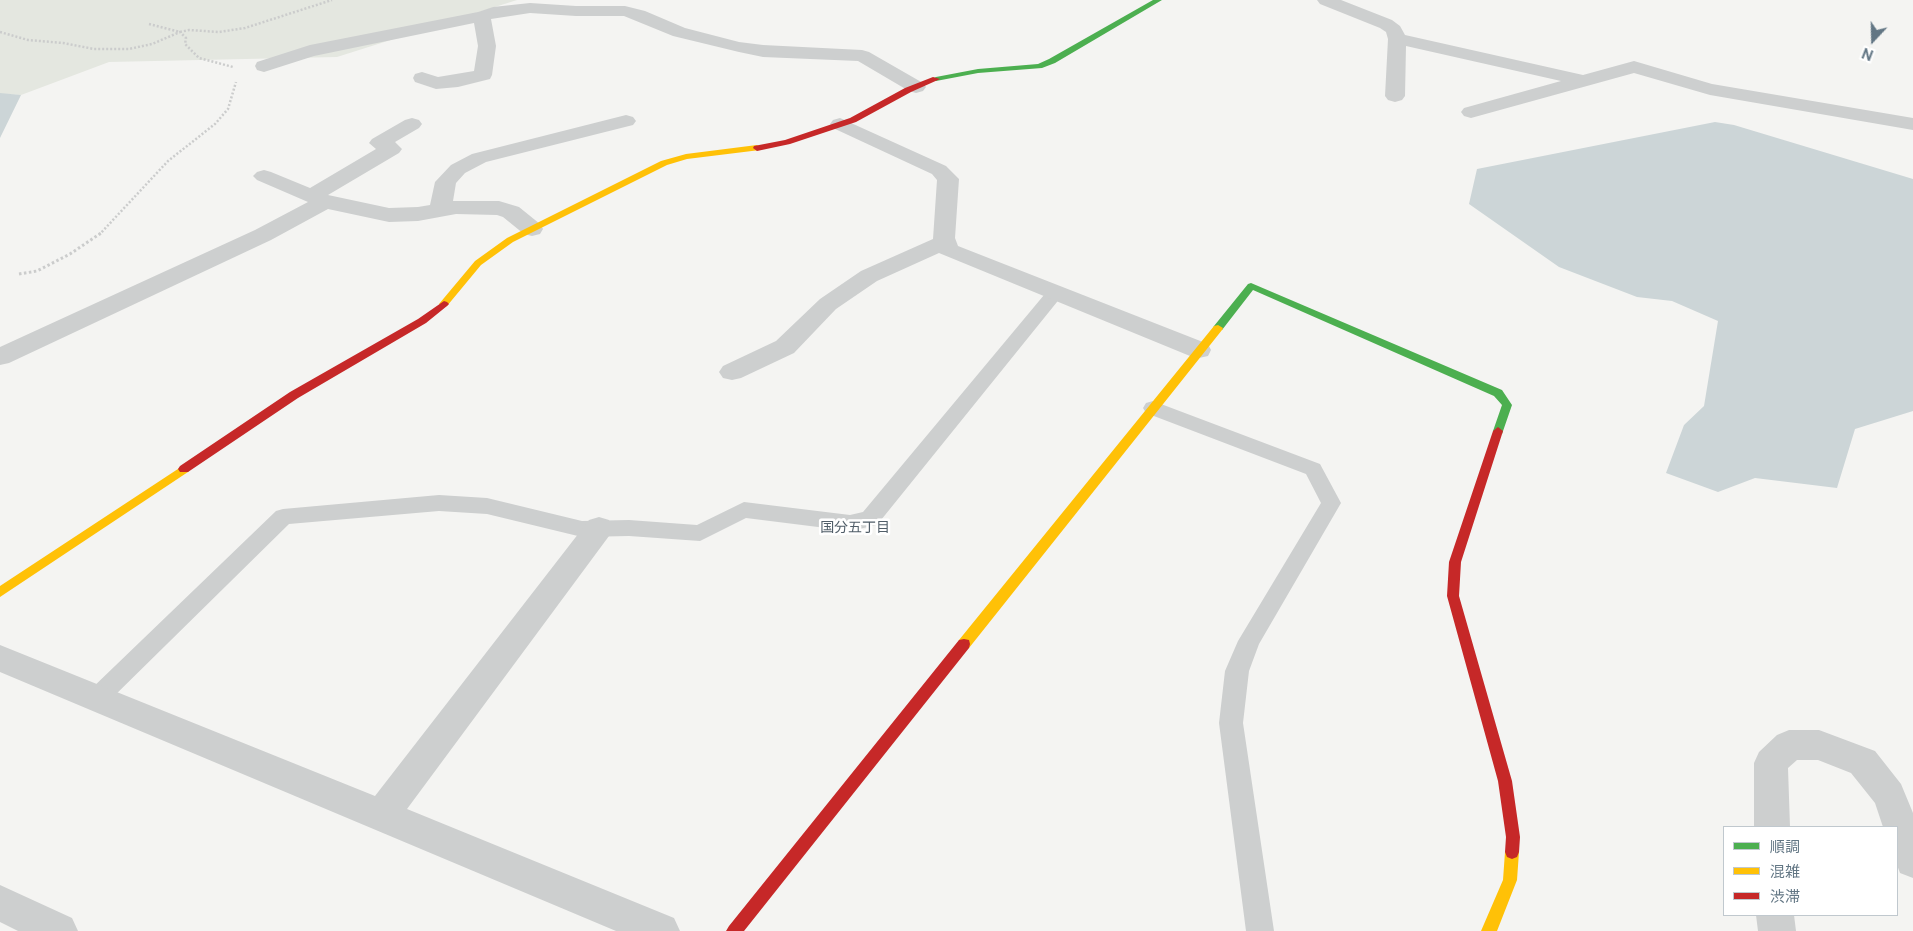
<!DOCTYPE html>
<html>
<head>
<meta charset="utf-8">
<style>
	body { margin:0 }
	#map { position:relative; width:1913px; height:931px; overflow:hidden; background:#f4f4f2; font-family:"Public Sans","Noto Sans JP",sans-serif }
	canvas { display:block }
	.legend { position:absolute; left:1723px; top:826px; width:175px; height:90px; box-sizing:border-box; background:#fff; border:1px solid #c0c8ce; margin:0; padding:6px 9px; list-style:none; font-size:15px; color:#627684 }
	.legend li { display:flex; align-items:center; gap:10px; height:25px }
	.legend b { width:25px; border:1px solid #c0c8ce }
	.north { position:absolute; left:1848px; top:15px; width:50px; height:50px; -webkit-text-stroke:4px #fff; paint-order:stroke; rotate:201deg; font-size:14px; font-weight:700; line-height:20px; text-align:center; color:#627684 }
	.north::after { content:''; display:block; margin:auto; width:18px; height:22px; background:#627684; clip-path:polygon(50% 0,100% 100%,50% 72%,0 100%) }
</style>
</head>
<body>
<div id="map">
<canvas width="1913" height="931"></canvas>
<ul class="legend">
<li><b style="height:6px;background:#4caf50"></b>順調</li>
<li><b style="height:6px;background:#ffc107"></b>混雑</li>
<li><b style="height:6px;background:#c62828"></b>渋滞</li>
</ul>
<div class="north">N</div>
</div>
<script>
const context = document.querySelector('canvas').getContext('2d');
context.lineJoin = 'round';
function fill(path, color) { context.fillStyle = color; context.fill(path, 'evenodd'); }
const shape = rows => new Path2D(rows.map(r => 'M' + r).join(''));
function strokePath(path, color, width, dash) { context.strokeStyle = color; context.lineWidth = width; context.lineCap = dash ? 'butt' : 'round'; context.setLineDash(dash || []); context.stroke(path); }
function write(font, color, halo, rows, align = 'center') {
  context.font = font + ' "Public Sans","Noto Sans JP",sans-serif'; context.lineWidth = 5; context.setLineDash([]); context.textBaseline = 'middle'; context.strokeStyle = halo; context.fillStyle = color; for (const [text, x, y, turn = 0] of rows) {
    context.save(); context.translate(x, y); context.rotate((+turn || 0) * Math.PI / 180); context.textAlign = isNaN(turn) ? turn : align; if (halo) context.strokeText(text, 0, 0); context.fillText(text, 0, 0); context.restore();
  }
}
fill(shape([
	[0,0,517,0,337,57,109,62,21,95,0,94]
]), '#e4e7e0');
fill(shape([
	[0,93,21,95,0,138],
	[1715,122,1734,125,1913,179,1913,411,1855,429,1837,488,1755,478,1718,492,1666,473,1684,425,1704,406,1718,321,1672,301,1637,297,1559,267,1469,204,1477,169]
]), '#ccd5d7');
strokePath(shape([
	[149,24,180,32,189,30,219,32,245,28,332,0],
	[0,32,28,40,63,43,94,49,129,49,152,44,180,32,186,38,185,44,199,58,233,67],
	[99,235,168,161,215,124,228,109,236,82]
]), '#cbcccc', 2.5, [2, 2]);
strokePath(shape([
	[19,274,37,271,70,254,101,233]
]), '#cbcccc', 3, [2.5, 2.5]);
fill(shape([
	[1055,288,1061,289,1064,293,1061,297,877,525,850,531,746,518,700,541,629,536,582,537,487,514,439,511,289,524,105,705,97,708,89,705,85,698,89,691,276,511,283,509,439,495,487,498,582,521,629,520,697,525,744,502,850,515,863,512,1049,289,1055,288],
	[1153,401,1320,464,1341,503,1259,644,1249,671,1243,723,1274,931,1246,931,1219,723,1225,671,1238,641,1321,503,1306,474,1146,413,1143,408,1146,403,1153,401]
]), '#cdcfcf');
fill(shape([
	[1317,0,1341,0,1392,20,1400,26,1405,35,1583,75,1634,61,1712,84,1913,118,1913,130,1710,95,1634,73,1471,118,1464,116,1461,112,1464,108,1561,81,1406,46,1405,96,1402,100,1395,102,1388,100,1385,96,1388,39,1386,32,1380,28,1320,4,1317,0],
	[530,3,576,6,625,6,645,11,685,28,739,42,763,45,862,50,869,52,923,83,926,87,923,91,916,93,909,91,858,61,763,57,739,52,673,36,624,16,576,16,530,13,491,19,496,46,492,75,490,79,458,87,436,89,415,82,413,78,415,74,422,72,438,77,474,71,478,46,474,23,314,56,264,72,257,70,255,66,257,62,310,45,478,12,493,7,530,3],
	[626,115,633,117,636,121,633,125,486,162,465,173,456,183,453,201,499,201,519,207,540,224,543,229,540,234,532,236,524,234,503,217,497,215,456,214,418,221,389,222,328,209,271,240,9,363,0,365,0,347,255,230,308,202,257,180,253,176,257,172,264,170,271,172,310,188,376,149,369,143,372,139,405,120,412,118,419,120,422,124,419,128,395,142,402,149,399,153,328,195,389,208,418,207,430,205,435,182,451,165,472,154,626,115],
	[840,118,946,166,959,179,955,238,958,246,1208,344,1211,350,1208,356,1199,358,1190,356,939,253,877,281,836,309,794,353,741,378,732,380,723,378,719,372,723,366,776,341,820,299,861,271,933,239,937,180,932,174,833,128,830,124,833,120,840,118],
	[599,517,609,520,613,528,609,536,407,809,674,918,680,931,616,931,0,672,0,645,375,796,589,520,599,517],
	[1789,730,1819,730,1875,751,1901,784,1913,813,1913,878,1900,873,1897,865,1897,827,1883,827,1875,803,1851,773,1818,760,1797,760,1788,768,1790,827,1754,827,1754,763,1759,752,1777,735,1789,730],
	[0,885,72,918,78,931,18,931,0,922,0,885],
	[1756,915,1794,915,1796,931,1758,931,1756,915]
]), '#cdcfcf');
fill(shape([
	[1153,0,1162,0,1055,63,1042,68,978,73,936,81,932,79,936,77,978,69,1038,64,1049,59,1153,0],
	[1251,283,1502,390,1512,405,1502,434,1494,434,1493,431,1502,405,1494,396,1253,290,1222,330,1214,330,1213,328,1214,326,1248,284,1251,283]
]), '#4caf50');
fill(shape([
	[757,145,761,148,760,150,687,159,667,165,513,242,481,265,447,306,444,307,439,304,475,261,507,238,661,161,686,154,757,145],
	[1218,325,1223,328,1222,330,969,648,964,649,959,648,958,644,959,640,1214,326,1218,325],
	[184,465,188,466,190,469,188,472,0,597,0,586,184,465],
	[1512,845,1517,847,1519,852,1517,880,1497,931,1481,931,1503,880,1505,852,1507,847,1512,845]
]), '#ffc107');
fill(shape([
	[933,77,940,79,911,92,856,122,790,144,757,151,753,148,754,146,785,140,850,118,905,88,933,77],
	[444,301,447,302,449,304,447,306,426,323,298,398,188,472,180,472,178,469,180,466,290,392,418,319,444,301],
	[1498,427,1503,431,1461,562,1459,596,1512,781,1520,837,1519,852,1517,857,1512,859,1507,857,1505,852,1506,837,1498,781,1447,596,1449,562,1493,431,1498,427],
	[964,639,969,640,970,644,969,648,744,931,726,931,729,926,959,640,964,639]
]), '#c62828');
write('14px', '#515e69', '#fff', [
	["国分五丁目",855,528]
]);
</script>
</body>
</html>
